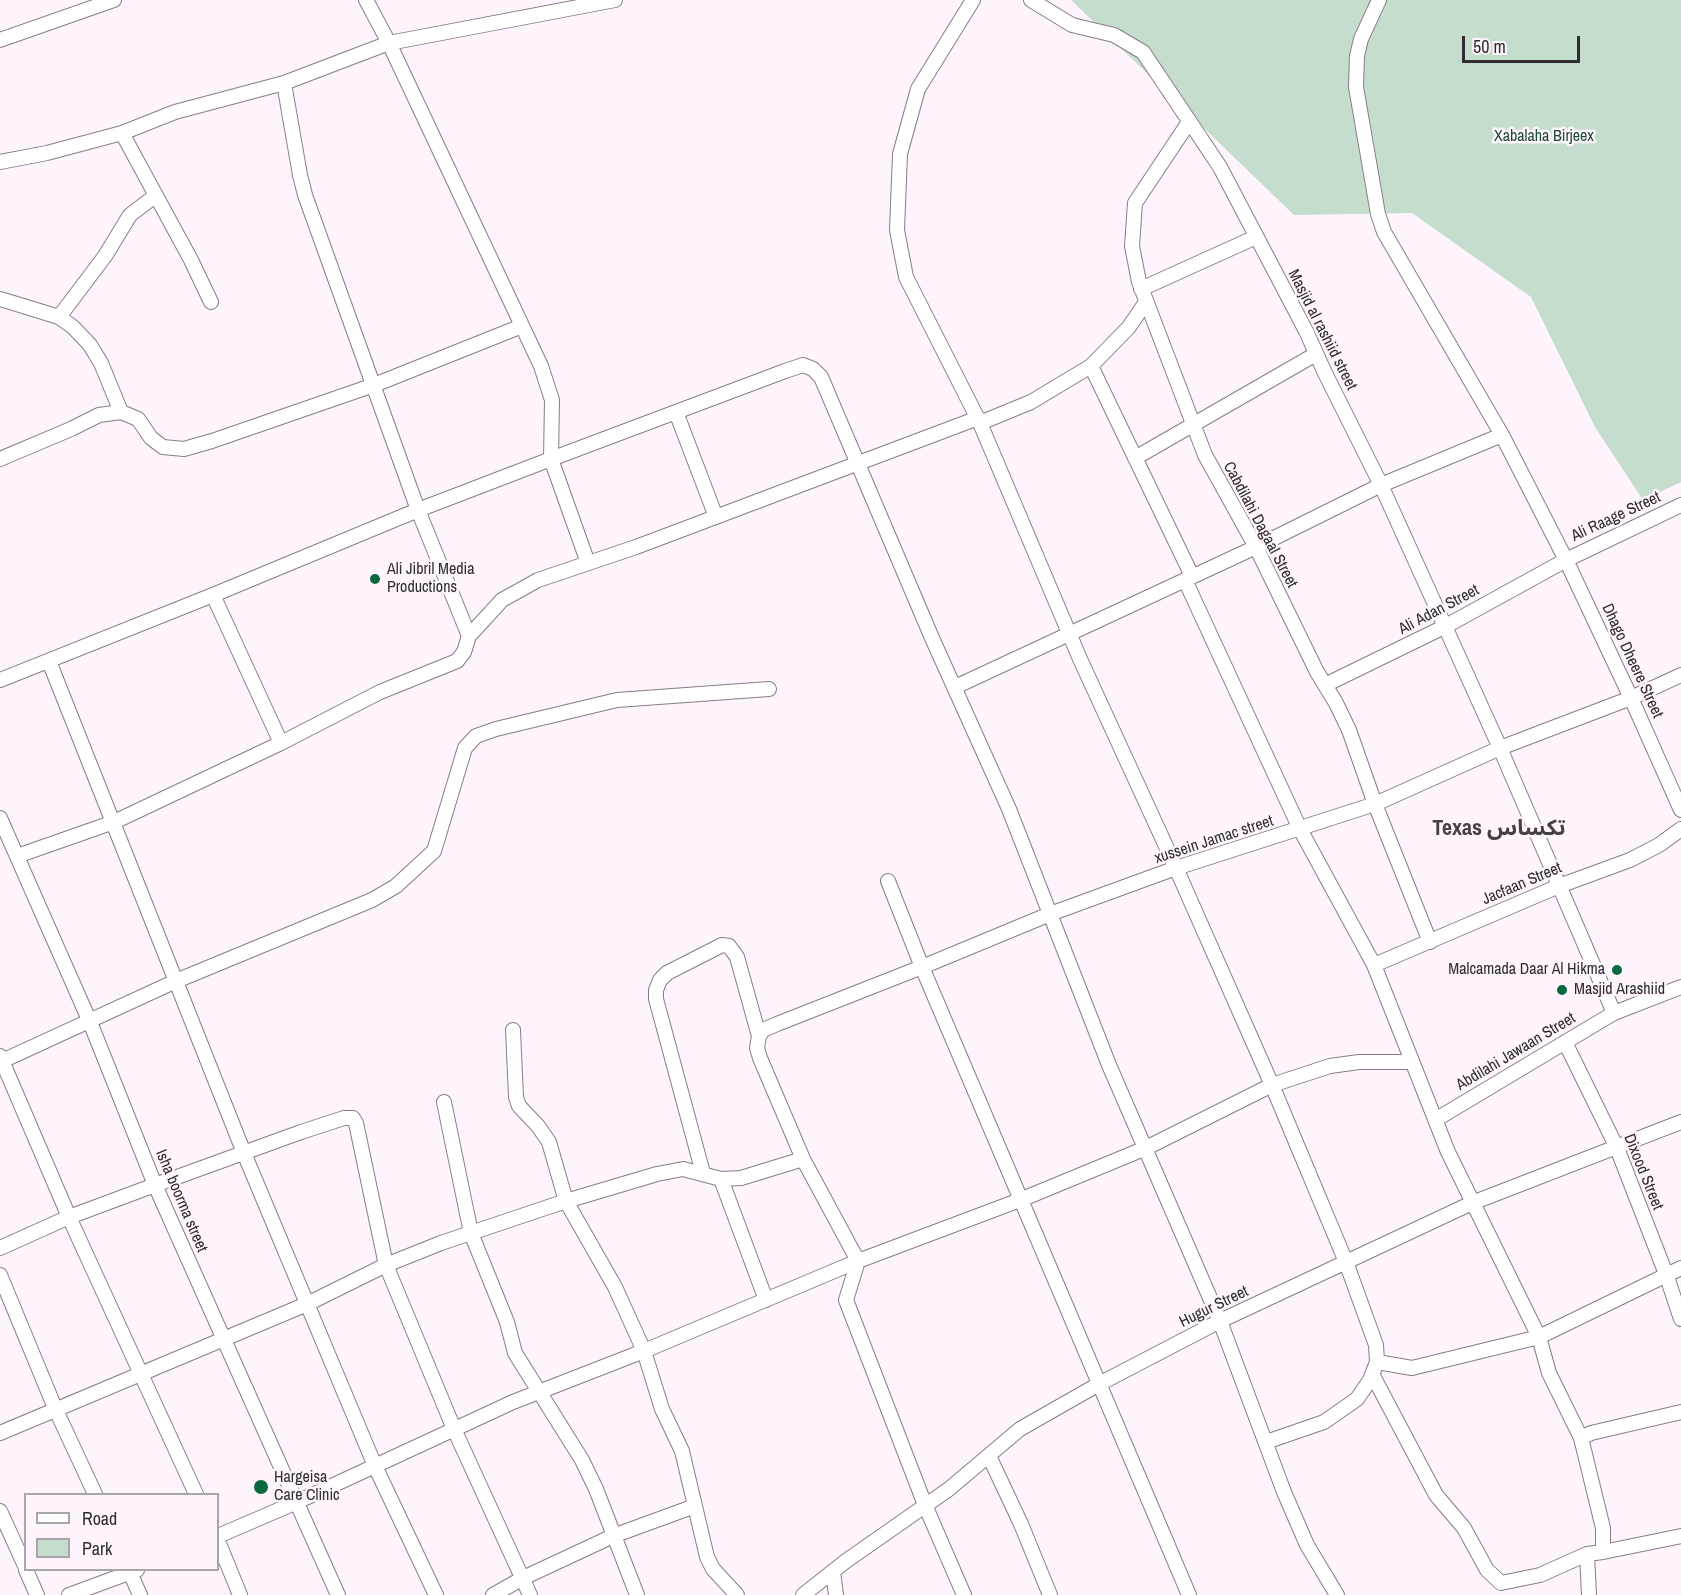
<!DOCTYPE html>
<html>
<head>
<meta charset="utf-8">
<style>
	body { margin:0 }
	#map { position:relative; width:1681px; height:1595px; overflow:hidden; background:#fef4fd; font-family:"Archivo Narrow",sans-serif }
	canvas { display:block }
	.legend { position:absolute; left:24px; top:1493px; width:195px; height:78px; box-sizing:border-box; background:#fef4fd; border:2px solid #aca4ab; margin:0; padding:8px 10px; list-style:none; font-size:18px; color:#302c30 }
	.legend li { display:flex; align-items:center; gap:12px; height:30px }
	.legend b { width:30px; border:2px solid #aca4ab }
	.scale { position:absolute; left:1462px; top:36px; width:118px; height:27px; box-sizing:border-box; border:3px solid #302c30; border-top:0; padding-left:8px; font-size:18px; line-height:21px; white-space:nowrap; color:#302c30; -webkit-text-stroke:4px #fef4fd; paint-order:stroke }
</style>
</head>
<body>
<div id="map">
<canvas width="1681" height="1595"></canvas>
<ul class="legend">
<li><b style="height:8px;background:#fff"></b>Road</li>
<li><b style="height:16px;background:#c4ddcc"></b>Park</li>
</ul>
<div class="scale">50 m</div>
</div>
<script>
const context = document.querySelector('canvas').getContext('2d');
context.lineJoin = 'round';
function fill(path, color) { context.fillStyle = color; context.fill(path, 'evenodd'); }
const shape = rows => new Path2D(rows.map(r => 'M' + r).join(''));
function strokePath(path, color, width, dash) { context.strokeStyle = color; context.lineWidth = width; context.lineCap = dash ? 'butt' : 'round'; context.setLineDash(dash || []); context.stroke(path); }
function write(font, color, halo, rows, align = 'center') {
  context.font = font + ' "Archivo Narrow","Noto Sans Arabic",sans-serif'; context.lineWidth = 5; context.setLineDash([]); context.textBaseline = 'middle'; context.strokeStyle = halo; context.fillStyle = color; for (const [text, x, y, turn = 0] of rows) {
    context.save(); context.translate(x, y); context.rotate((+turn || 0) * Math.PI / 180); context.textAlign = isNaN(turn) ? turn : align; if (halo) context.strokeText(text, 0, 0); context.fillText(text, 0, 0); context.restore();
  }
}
fill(shape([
	[1071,0,1681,0,1681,482,1643,500,1595,427,1531,297,1412,213,1294,215]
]), '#c4ddcc');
const street = shape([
	[366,0,389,43,541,366,552,400,551,459,588,563],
	[973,0,918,89,900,154,897,230,906,277,980,423,1080,659,1176,868,1272,1085,1346,1262,1376,1345,1377,1362,1370,1380,1357,1399,1324,1422,1266,1442],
	[1031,0,1072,25,1114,35,1143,52,1220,167,1306,331,1325,373,1381,485,1500,748,1614,1013],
	[1379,0,1361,39,1357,56,1356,87,1378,214,1384,232,1502,435,1566,560,1631,698,1681,810],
	[0,40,114,0],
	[284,83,300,175,305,195,418,510,469,636],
	[1189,122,1135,203,1132,246,1139,282,1205,455,1256,547,1317,672,1336,703,1349,730,1375,804,1430,942],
	[122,133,191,260,211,302],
	[0,162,47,153,122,133,175,112,284,83,389,43,615,0],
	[1141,289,1256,237],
	[0,299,59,317,73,327,90,345,101,363,121,412],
	[59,317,105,256,130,215,155,196],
	[1091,366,1192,576],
	[676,412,716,517],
	[980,423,1031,402,1091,366,1129,327,1146,302],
	[1135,458,1316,354],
	[0,459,71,429,99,415,121,412,138,419,151,438,163,447,184,449,212,441,374,385,522,326],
	[1185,580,1300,829,1374,965,1448,1152,1539,1337,1549,1373,1581,1438,1603,1528,1603,1552,1587,1554,1540,1575,1501,1583,1487,1570,1464,1528,1436,1495,1372,1374],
	[213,595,281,743],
	[49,661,244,1153,375,1466,436,1595],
	[0,680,213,595,418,510,551,459,785,371,803,365,813,369,821,377,932,638,1009,809,1109,1065,1220,1321,1284,1492,1307,1545,1337,1595],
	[1325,685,1446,626,1566,560,1681,505],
	[955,687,1256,547,1381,485,1502,435],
	[0,818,90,1022,155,1185,338,1595],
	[17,856,114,822,281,743,380,692,457,661,464,652,469,636,502,600,538,580,636,547,978,418],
	[888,881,922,967,1189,1595],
	[1374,965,1559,886,1630,860,1659,845,1681,829],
	[513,1030,516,1097,519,1106,538,1126,549,1142,566,1201,615,1287,644,1351,662,1409,682,1451,707,1557,713,1569,737,1595],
	[759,1036,763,1030,777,1024,922,967,1050,914,1176,868,1375,804,1500,748,1631,698,1681,675],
	[1565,1042,1617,1148,1666,1274,1681,1319],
	[0,1056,69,1217,196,1494],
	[0,1062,176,981,372,900,396,886,434,851,465,748,476,736,496,729,617,700,769,689],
	[444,1102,471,1233,507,1322,515,1353,582,1460,596,1489,637,1595],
	[1435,1120,1614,1013,1681,987],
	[703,1173,656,999,656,990,660,980,667,973,722,945,729,946,737,957,759,1036,757,1048,760,1058,803,1159,858,1261,846,1300,925,1505,964,1595],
	[721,1179,766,1300],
	[0,1248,69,1217,155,1185,301,1132,344,1118,353,1118,356,1123,386,1265,454,1429,530,1595],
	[0,1275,55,1408,95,1494],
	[1377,1362,1412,1368,1539,1337,1681,1268],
	[0,1433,307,1304,386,1265,441,1243,566,1201,657,1174,683,1169,721,1179,741,1178,803,1159],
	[1581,1438,1591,1433,1681,1412],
	[989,1456,1021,1524,1050,1595],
	[0,1511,26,1568],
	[218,1536,297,1502,513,1402,644,1351,858,1261,1020,1200,1146,1148,1272,1085,1330,1066,1359,1062,1412,1062],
	[218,1541,240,1595],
	[1603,1552,1681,1536],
	[1587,1554,1589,1595],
	[26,1570,37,1595],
	[129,1570,140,1595],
	[833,1571,836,1595],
	[69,1595,137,1570],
	[493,1595,523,1578,613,1536,695,1506],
	[803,1595,846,1561,949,1489,1020,1429,1099,1384,1220,1321,1472,1203,1681,1122]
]);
strokePath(street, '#877d86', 16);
strokePath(street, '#fff', 14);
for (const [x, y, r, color] of [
	[375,579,6,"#0a6a3e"],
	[1617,970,6,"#0a6a3e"],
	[1562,990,6,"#0a6a3e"],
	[261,1487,8,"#0a6a3e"]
]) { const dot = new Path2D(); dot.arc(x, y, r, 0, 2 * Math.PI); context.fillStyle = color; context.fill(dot); strokePath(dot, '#fef4fd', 2); }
write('16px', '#1d4d33', '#fef4fd', [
	["Xabalaha Birjeex",1544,137]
]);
write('16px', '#302c30', '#fef4fd', [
	["Masjid al rashiid street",1322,330,63],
	["Ali Raage Street",1616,517,-25],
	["Cabdilahi Dagaal Street",1260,525,62],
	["Ali Adan Street",1439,610,-28],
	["Dhago Dheere Street",1632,661,65],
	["xussein Jamac street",1214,840,-18],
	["Jacfaan Street",1522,884,-23],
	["Abdilahi Jawaan Street",1516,1052,-31],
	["Dixood Street",1643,1172,68],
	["Isha boorma street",181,1201,67],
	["Hugur Street",1214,1307,-26]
]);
write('16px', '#302c30', '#fef4fd', [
	["Ali Jibril Media",387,570],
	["Productions",387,588],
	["Malcamada Daar Al Hikma",1605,970,"right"],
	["Masjid Arashiid",1574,990],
	["Hargeisa",274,1478],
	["Care Clinic",274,1496]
], 'left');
write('bold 22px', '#493f48', '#fef4fd', [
	["Texas تكساس",1499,829]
]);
</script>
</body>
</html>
